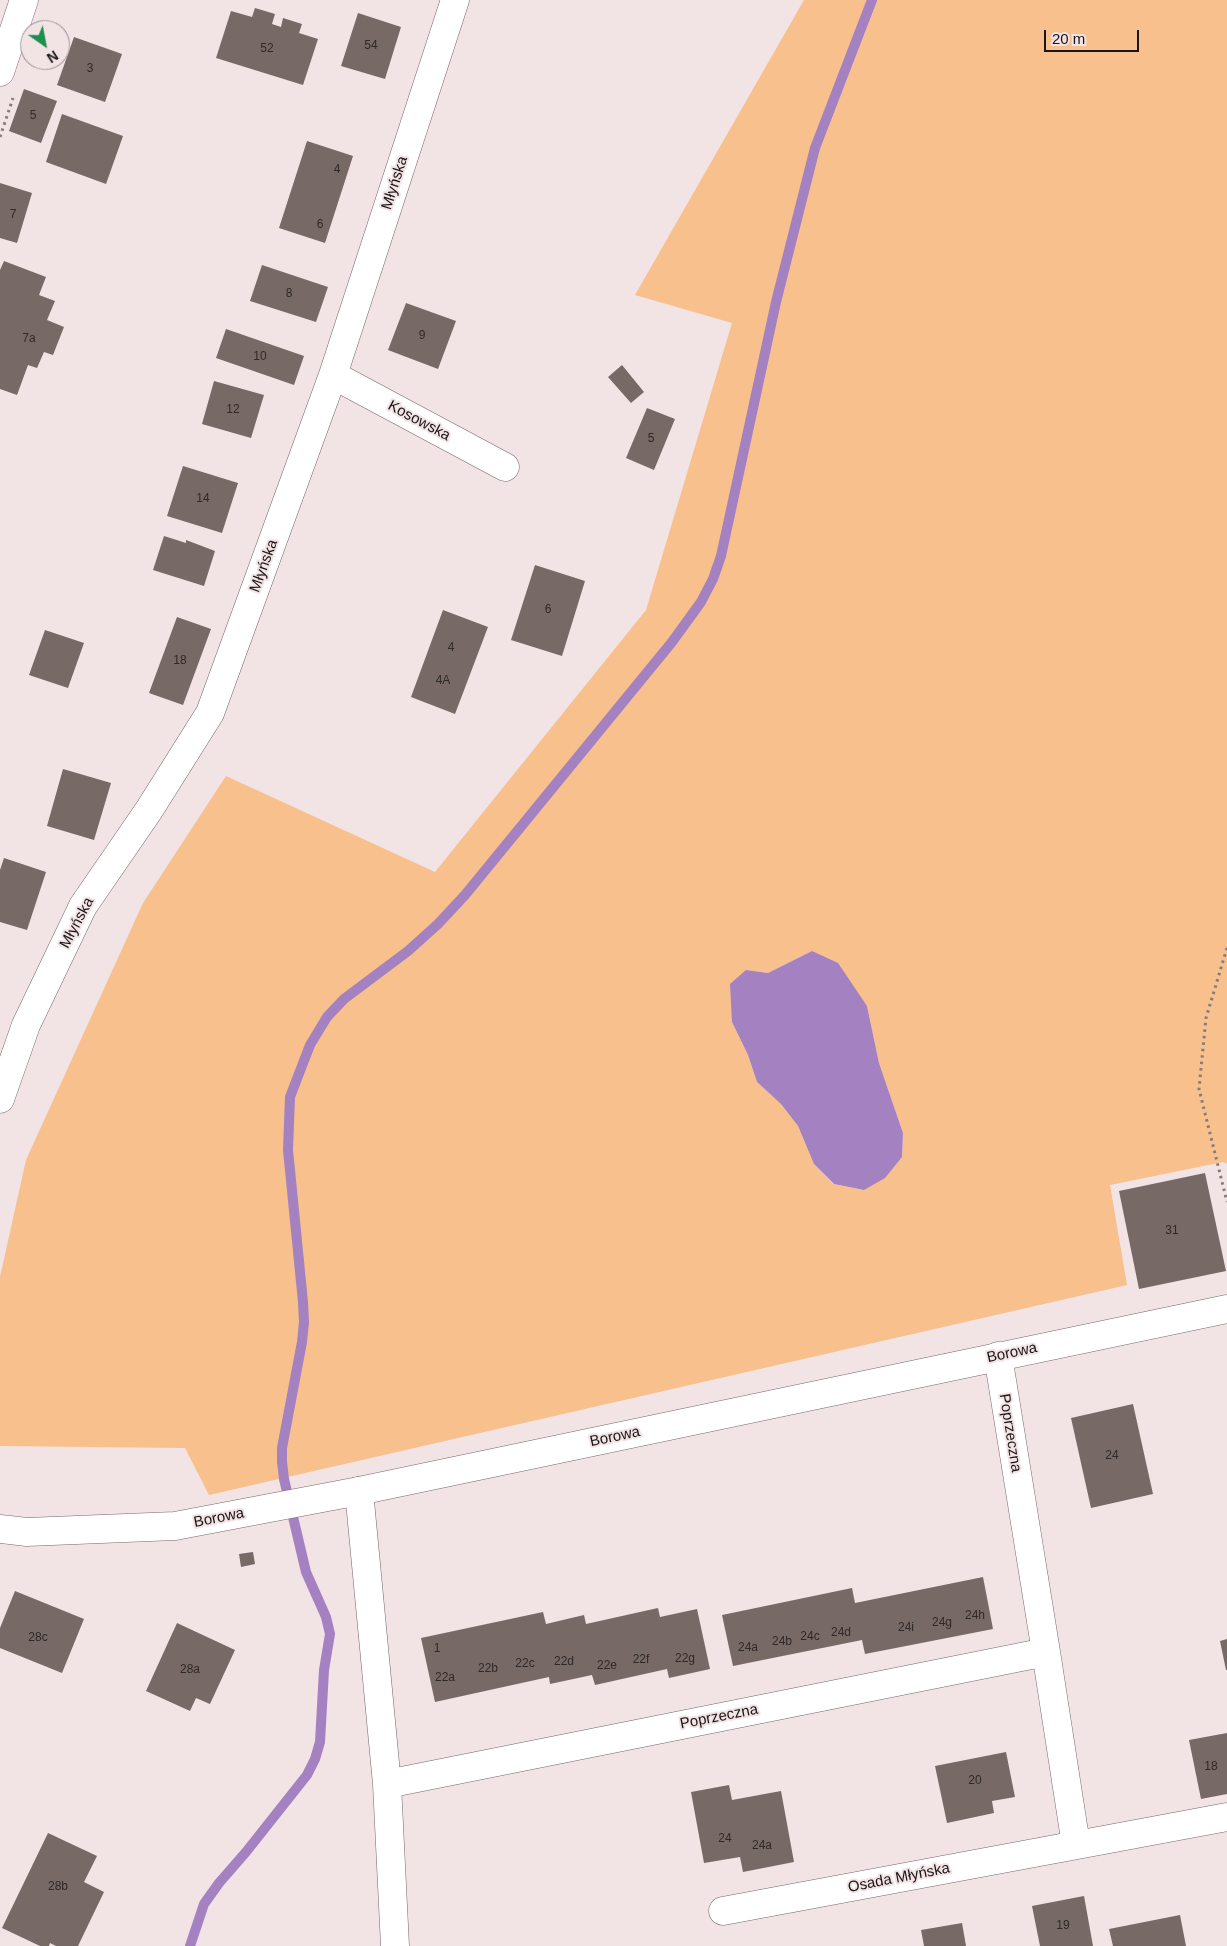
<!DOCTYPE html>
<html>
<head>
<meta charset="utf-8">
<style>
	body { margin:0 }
	#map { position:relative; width:1227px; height:1946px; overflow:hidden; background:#f2e3e5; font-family:Arial,sans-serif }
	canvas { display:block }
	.north { position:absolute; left:20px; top:20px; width:50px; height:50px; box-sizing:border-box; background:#f2e3e5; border:1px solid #9b9092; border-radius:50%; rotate:147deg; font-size:14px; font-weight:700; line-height:20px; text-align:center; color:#191415 }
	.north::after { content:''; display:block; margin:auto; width:18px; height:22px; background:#1a914c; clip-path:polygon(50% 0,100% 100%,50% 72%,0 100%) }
	.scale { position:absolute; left:1044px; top:30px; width:95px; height:22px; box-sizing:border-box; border:2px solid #191415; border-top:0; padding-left:6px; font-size:15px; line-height:18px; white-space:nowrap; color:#191415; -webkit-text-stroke:4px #f2e3e5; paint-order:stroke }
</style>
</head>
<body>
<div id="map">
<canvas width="1227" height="1946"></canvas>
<div class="north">N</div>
<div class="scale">20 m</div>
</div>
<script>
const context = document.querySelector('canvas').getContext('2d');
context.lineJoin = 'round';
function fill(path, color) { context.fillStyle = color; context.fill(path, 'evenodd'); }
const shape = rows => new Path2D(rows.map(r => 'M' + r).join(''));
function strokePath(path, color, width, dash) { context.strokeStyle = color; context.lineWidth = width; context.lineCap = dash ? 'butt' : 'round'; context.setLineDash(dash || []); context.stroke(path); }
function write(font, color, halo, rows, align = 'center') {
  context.font = font + ' Arial,sans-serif'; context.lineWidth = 4; context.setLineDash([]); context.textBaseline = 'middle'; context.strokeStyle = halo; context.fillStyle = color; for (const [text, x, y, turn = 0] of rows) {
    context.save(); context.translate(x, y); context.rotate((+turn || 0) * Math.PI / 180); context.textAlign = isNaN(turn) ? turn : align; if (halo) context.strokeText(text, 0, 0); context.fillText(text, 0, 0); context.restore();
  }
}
fill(shape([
	[804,0,1227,0,1227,1164,1223,1162,1110,1185,1127,1285,209,1495,185,1448,0,1446,0,1277,26,1160,143,903,226,776,435,872,646,610,732,323,635,295],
	[812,951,867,1006,879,1063,903,1133,902,1157,864,1190,833,1184,814,1164,798,1126,781,1104,757,1082,748,1055,732,1022,746,970,768,973]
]), '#f7c08c');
fill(shape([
	[812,951,838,963,867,1006,879,1063,903,1133,902,1157,885,1178,864,1190,834,1184,814,1164,798,1126,781,1104,757,1082,748,1055,732,1022,730,984,746,970,768,973]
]), '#a481c0');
strokePath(shape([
	[190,1946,204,1904,219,1883,246,1852,307,1775,315,1759,320,1742,324,1670,330,1634,326,1617,306,1572,284,1479,282,1462,282,1448,302,1342,304,1322,303,1302,288,1150,290,1097,310,1045,327,1017,344,999,408,951,438,924,465,895,672,642,701,602,713,579,721,556,776,302,815,148,872,0]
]), '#a481c0', 10);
fill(shape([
	[255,8,275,14,272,24,281,27,283,18,302,24,299,33,318,39,303,85,216,58,231,11,252,17],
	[358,13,401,27,385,79,341,66],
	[74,37,122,54,105,102,57,85],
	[24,89,57,101,41,143,9,131],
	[62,114,123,136,106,184,46,162],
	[307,141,353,156,325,243,279,228],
	[0,183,32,193,17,243,0,238],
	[4,261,46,277,39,295,55,301,47,320,64,327,53,355,44,352,37,368,28,365,17,395,0,389,0,270],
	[262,265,328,287,316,322,250,301],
	[406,303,456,321,438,369,388,350],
	[226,329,304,356,294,385,216,358],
	[622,365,644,392,631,403,608,377],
	[214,381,264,395,251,438,202,424],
	[647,408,675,419,654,470,626,458],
	[183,466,238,483,222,533,167,516],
	[164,536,186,543,186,540,215,551,204,586,153,570],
	[535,565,585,581,562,656,511,640],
	[443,610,488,627,455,714,411,697],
	[177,617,211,629,183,705,149,693],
	[45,630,84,643,68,688,29,675],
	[63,769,111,783,94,840,47,826],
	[4,858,46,872,27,930,0,922,0,870],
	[1205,1173,1226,1271,1139,1289,1119,1191],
	[1133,1404,1153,1494,1091,1508,1071,1418],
	[253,1552,255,1564,241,1567,239,1554],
	[983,1577,993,1629,865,1654,862,1640,733,1666,722,1615,852,1588,855,1603],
	[15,1591,84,1619,62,1673,0,1648,0,1628],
	[658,1608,660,1617,697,1609,710,1669,669,1678,667,1669,595,1685,592,1675,550,1684,549,1677,435,1702,421,1638,543,1612,546,1624,584,1615,586,1624],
	[177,1623,235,1650,210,1704,196,1698,190,1711,146,1691],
	[1227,1639,1227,1670,1226,1670,1220,1641],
	[1227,1733,1227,1794,1201,1799,1189,1740],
	[1006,1752,1015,1797,992,1801,994,1813,947,1823,935,1766],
	[729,1785,732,1800,781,1791,794,1862,743,1872,740,1857,704,1863,691,1792],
	[48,1833,97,1856,84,1882,104,1892,78,1946,56,1946,50,1943,49,1946,40,1946,2,1928],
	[1084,1896,1093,1946,1040,1946,1032,1906],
	[1180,1915,1186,1946,1113,1946,1109,1929],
	[962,1923,966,1946,924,1946,921,1930]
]), '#766966');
const minor = shape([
	[0,72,24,0],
	[333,375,505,467],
	[0,1099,26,1025,83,906,149,810,210,713,333,375,455,0],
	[359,1491,387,1784,395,1946],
	[1046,1652,1076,1845],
	[387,1784,1046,1652,998,1356],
	[723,1911,1227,1817]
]);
const tertiary = shape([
	[0,1529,27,1532,175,1526,359,1491,1227,1309]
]);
strokePath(minor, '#75686a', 29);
strokePath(tertiary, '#75686a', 29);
strokePath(shape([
	[0,137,13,98],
	[1227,948,1206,1018,1199,1089,1227,1202]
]), '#857b7c', 3, [2.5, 4]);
strokePath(minor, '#fff', 28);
strokePath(tertiary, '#fff', 28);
write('12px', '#302929', null, [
	["54",371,46],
	["52",267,49],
	["3",90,69],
	["5",33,116],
	["4",337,170],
	["7",13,215],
	["6",320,225],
	["8",289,294],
	["9",422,336],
	["7a",29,339],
	["10",260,357],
	["12",233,410],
	["5",651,439],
	["14",203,499],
	["6",548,610],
	["4",451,648],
	["18",180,661],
	["4A",443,681],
	["31",1172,1231],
	["24",1112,1456],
	["24h",975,1616],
	["24g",942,1623],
	["24i",906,1628],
	["24d",841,1633],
	["24c",810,1637],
	["28c",38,1638],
	["24b",782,1642],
	["24a",748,1648],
	["1",437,1649],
	["22g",685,1659],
	["22f",641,1660],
	["22d",564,1662],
	["22c",525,1664],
	["22e",607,1666],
	["22b",488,1669],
	["28a",190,1670],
	["22a",445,1678],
	["18",1211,1767],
	["20",975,1781],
	["24",725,1839],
	["24a",762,1846],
	["28b",58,1887],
	["19",1063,1926]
]);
write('15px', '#191415', '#f2e3e5', [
	["Młyńska",395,183,-72],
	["Kosowska",419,421,28],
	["Młyńska",264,566,-70],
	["Młyńska",77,923,-62],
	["Borowa",1012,1353,-12],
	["Poprzeczna",1010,1433,81],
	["Borowa",615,1437,-12],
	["Borowa",219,1518,-11],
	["Poprzeczna",719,1717,-11],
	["Osada Młyńska",899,1878,-11]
]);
</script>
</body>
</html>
